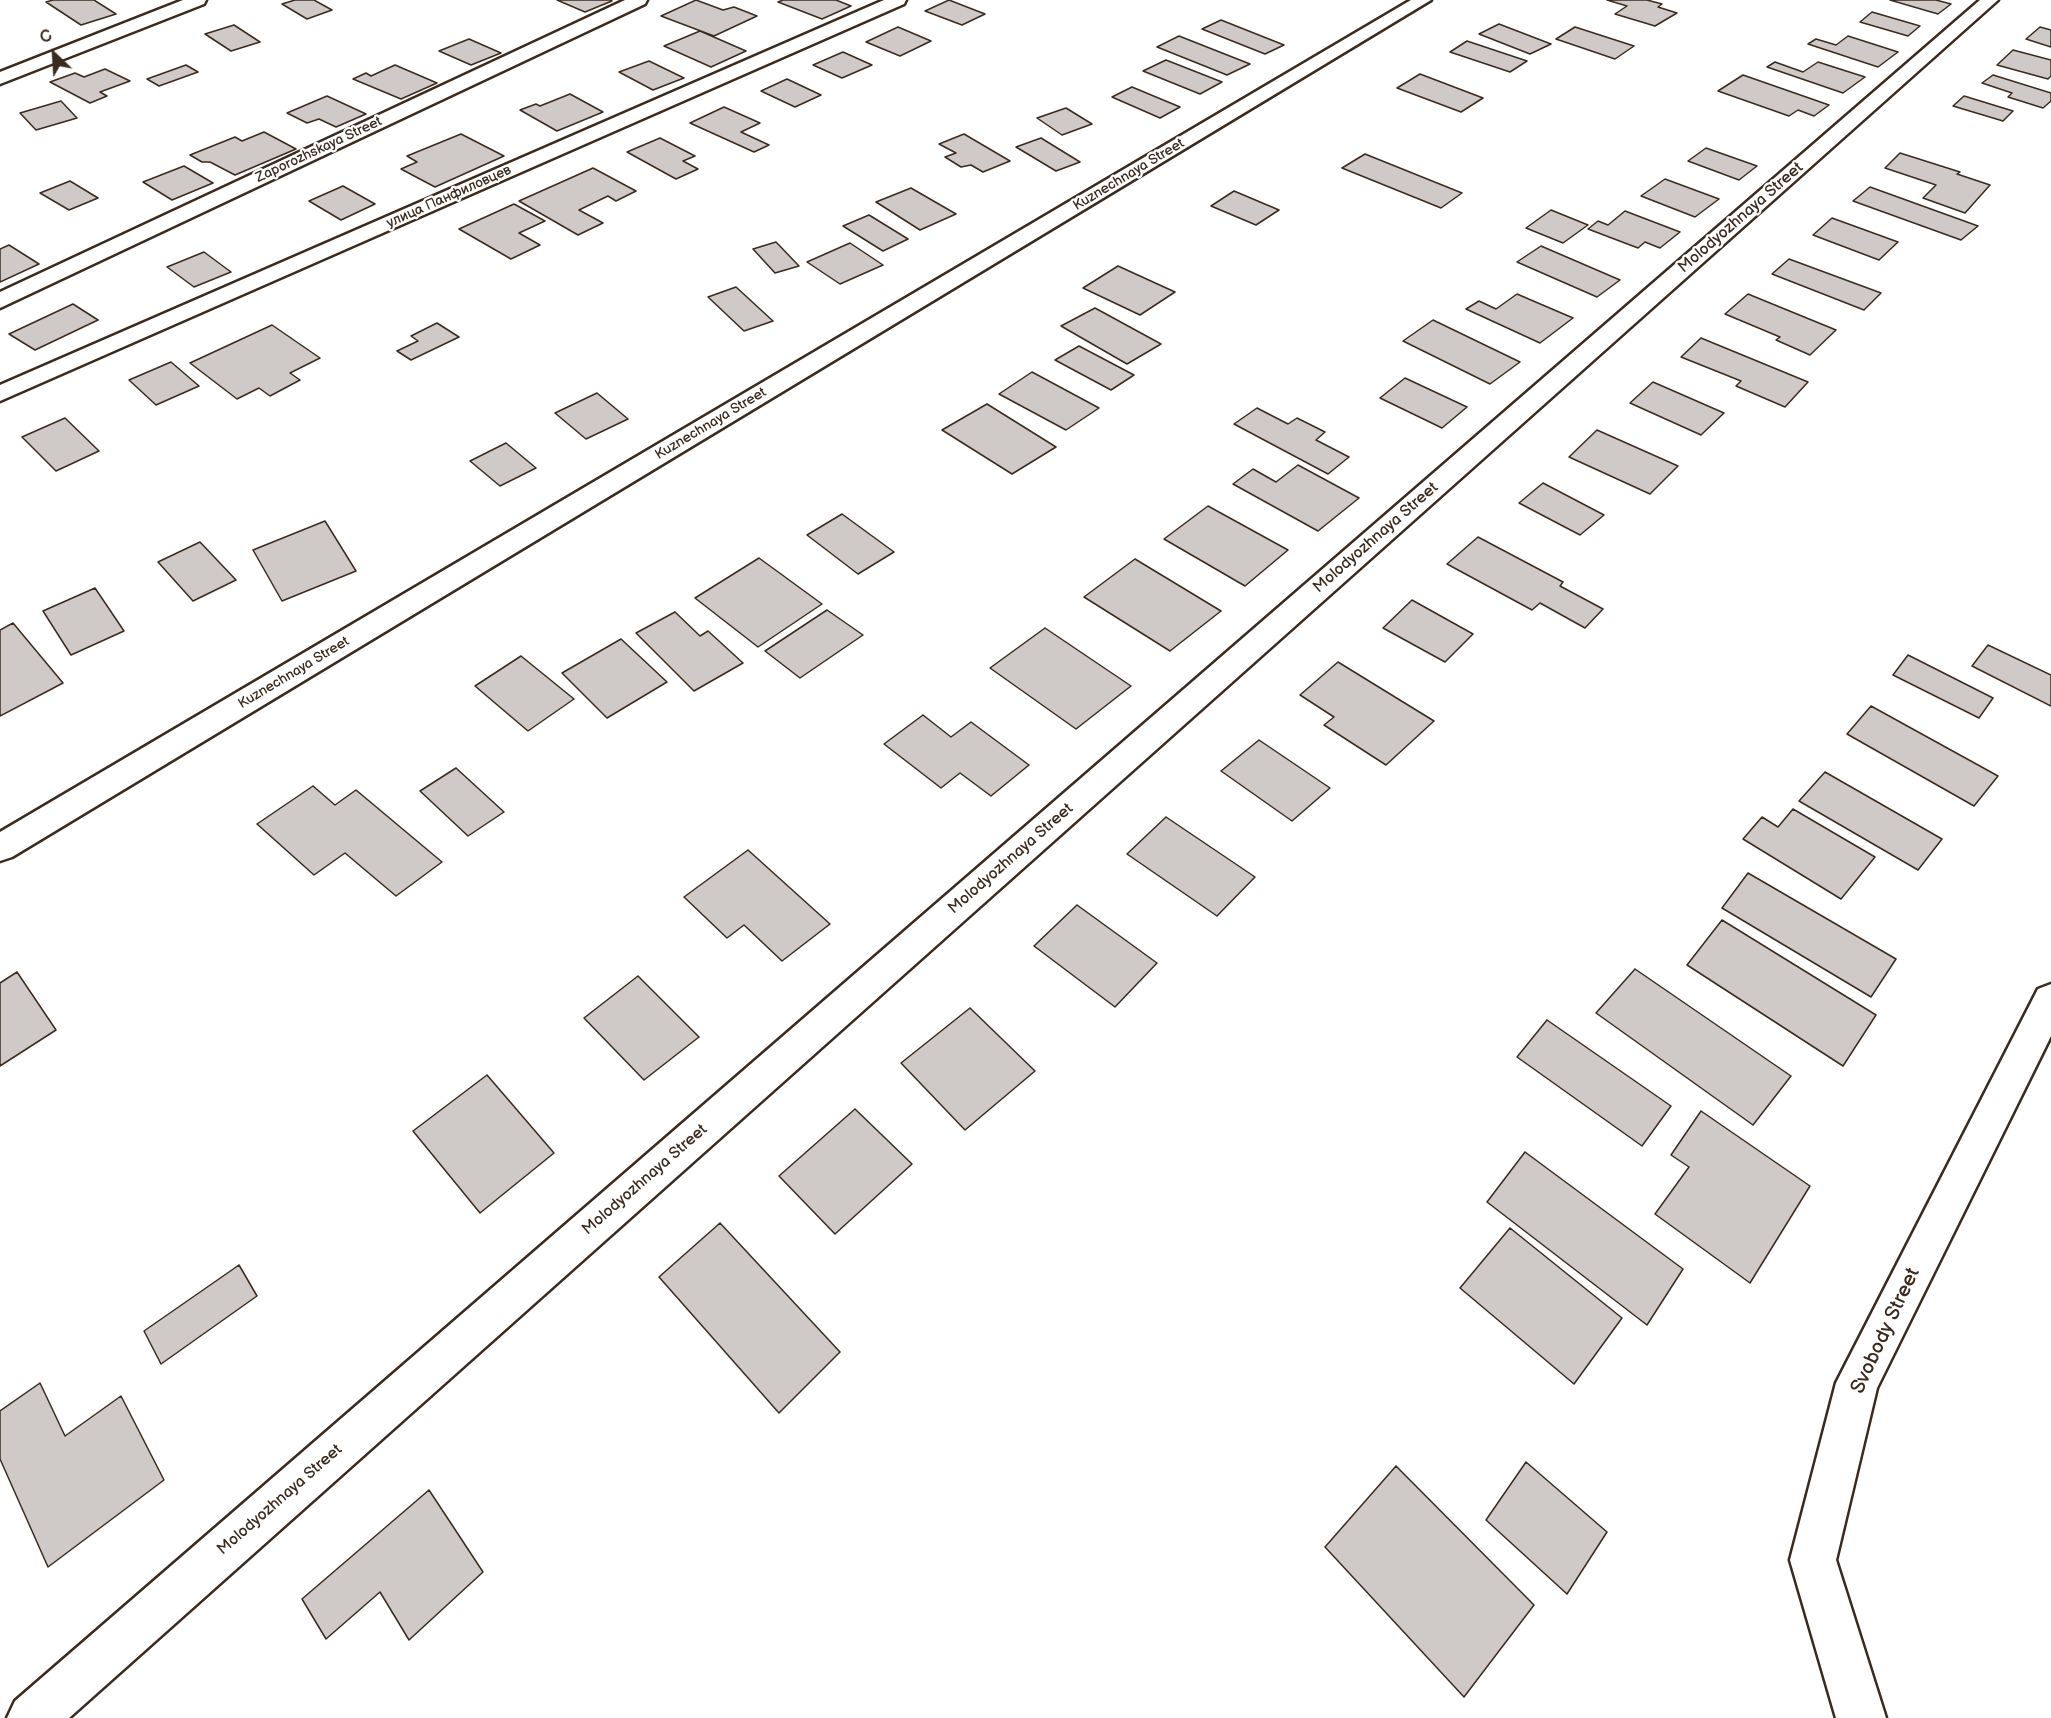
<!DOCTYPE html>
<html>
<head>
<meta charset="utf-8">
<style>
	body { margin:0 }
	#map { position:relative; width:2051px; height:1718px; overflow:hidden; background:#fff; font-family:"Balsamiq Sans",sans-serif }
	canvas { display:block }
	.north { position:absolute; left:24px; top:24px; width:60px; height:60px; -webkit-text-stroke:4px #fff; paint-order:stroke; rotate:335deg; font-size:16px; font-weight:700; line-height:24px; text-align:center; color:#3b2a1e }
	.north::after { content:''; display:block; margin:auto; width:21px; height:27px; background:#3b2a1e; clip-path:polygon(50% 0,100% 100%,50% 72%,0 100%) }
</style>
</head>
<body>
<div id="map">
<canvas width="2051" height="1718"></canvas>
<div class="north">С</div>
</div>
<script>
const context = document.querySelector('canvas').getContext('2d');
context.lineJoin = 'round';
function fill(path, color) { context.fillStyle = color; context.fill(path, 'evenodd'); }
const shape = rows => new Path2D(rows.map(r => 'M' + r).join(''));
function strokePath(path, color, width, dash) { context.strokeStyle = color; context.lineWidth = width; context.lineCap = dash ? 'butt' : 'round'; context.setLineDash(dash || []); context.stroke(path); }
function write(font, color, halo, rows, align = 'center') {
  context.font = font + ' "Balsamiq Sans",sans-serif'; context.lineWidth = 4.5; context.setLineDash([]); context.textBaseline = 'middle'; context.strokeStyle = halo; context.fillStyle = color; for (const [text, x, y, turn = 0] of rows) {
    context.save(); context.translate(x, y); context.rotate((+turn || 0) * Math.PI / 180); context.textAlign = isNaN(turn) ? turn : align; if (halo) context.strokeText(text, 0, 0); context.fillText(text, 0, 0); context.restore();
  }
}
const building = shape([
	[53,0,94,0,116,14,81,25,46,2,53,0],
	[295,0,314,0,332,10,307,19,282,4,295,0],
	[557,0,610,0,612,1,585,12,557,0],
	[696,0,723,10,734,7,757,16,714,36,661,16,696,0],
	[783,0,836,0,851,6,822,19,778,2,783,0],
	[949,0,985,14,962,25,925,11,949,0],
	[1607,0,1647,0,1662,4,1658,7,1677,13,1655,26,1615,14,1627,6,1607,0],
	[1890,0,1936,0,1951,4,1938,14,1890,0],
	[1872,12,1920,26,1908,36,1860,22,1872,12],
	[1221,20,1284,45,1265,54,1202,29,1221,20],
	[1499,24,1551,44,1530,54,1479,34,1499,24],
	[234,25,260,42,231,51,205,34,234,25],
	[898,27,931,41,900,56,866,42,898,27],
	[1575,27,1634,46,1615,59,1556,39,1575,27],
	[2040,27,2051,30,2051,47,2026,39,2040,27],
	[700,31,746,51,711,67,664,46,700,31],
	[1179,36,1250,64,1227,75,1157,47,1179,36],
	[1848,36,1898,52,1878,67,1808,44,1816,39,1836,45,1848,36],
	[469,39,501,53,471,65,439,51,469,39],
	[1467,41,1527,61,1510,72,1450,52,1467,41],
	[2013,50,2051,60,2051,76,2048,79,1997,65,2013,50],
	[843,52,872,65,842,78,813,65,843,52],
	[1166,60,1222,82,1200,94,1143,71,1166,60],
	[649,61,684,78,653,90,619,72,649,61],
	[1775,62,1803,72,1818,62,1865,77,1843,93,1767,67,1775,62],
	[186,65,198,72,159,86,147,79,186,65],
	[395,65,437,83,401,99,353,79,366,73,371,76,395,65],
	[105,69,130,81,100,92,107,96,90,103,50,82,75,73,84,77,105,69],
	[1420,74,1483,98,1461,112,1397,88,1420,74],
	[1743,75,1829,105,1814,116,1798,110,1789,116,1718,91,1743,75],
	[1993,75,2051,93,2051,101,2043,108,2008,97,2012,93,1982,83,1993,75],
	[787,79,821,95,795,107,761,91,787,79],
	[1132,87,1180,107,1160,118,1112,97,1132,87],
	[570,94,603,112,557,131,520,110,536,104,540,106,570,94],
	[327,96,366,114,336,127,319,119,307,123,287,113,327,96],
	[1964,96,2013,111,2003,121,1953,106,1964,96],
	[61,101,77,118,36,130,20,113,61,101],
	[724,107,760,123,741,132,769,145,754,152,690,123,724,107],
	[1066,108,1092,124,1062,135,1037,118,1066,108],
	[264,132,296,149,235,175,210,162,202,162,190,155,235,137,242,141,264,132],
	[461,134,504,156,435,187,401,169,417,162,407,156,461,134],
	[964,134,1010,161,983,172,971,165,961,167,945,157,956,153,939,144,964,134],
	[660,138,695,156,683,161,698,169,676,179,627,152,660,138],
	[1041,138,1080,162,1056,171,1016,147,1041,138],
	[1706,148,1757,166,1739,180,1688,161,1706,148],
	[1900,153,1960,172,1957,174,1990,185,1965,213,1923,198,1936,185,1885,168,1900,153],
	[1365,154,1462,193,1441,208,1342,168,1365,154],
	[184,166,213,183,172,200,143,182,184,166],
	[593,168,636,191,616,201,608,196,579,210,603,223,578,235,519,201,593,168],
	[1665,179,1719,199,1695,217,1641,196,1665,179],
	[70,181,98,198,69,210,40,193,70,181],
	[343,186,375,204,341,220,309,201,343,186],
	[1870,187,1978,226,1961,240,1853,201,1870,187],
	[911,188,956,214,920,230,876,202,911,188],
	[1234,191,1279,210,1256,225,1211,206,1234,191],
	[514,204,545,221,519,233,540,245,511,259,459,229,514,204],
	[1551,210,1588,225,1563,243,1526,228,1551,210],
	[1625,211,1680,232,1660,248,1645,242,1638,248,1588,229,1598,221,1608,225,1625,211],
	[869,215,908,239,883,251,843,226,869,215],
	[1832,218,1898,242,1879,260,1813,235,1832,218],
	[776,242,799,266,775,273,753,249,776,242],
	[850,243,883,265,840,284,807,262,850,243],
	[9,245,39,264,0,282,0,249,9,245],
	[1541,246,1620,280,1597,297,1517,262,1541,246],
	[204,252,231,272,194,287,167,267,204,252],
	[1789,259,1881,293,1864,310,1772,274,1789,259],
	[1118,266,1175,292,1140,315,1083,288,1118,266],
	[736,287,773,321,744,331,708,297,736,287],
	[1517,294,1573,318,1540,343,1466,309,1479,301,1496,309,1517,294],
	[1748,294,1836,330,1810,355,1776,340,1780,337,1725,314,1748,294],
	[73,304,98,320,35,350,9,334,73,304],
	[1095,308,1161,344,1127,364,1061,326,1095,308],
	[1433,320,1520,362,1490,384,1403,341,1433,320],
	[437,323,459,337,411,360,397,351,418,341,411,336,437,323],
	[272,325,320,358,290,373,300,380,270,396,259,388,237,399,190,363,272,325],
	[1701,338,1808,382,1785,407,1736,386,1741,381,1681,357,1701,338],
	[1079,346,1134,375,1111,390,1055,360,1079,346],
	[171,362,199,386,156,405,129,380,171,362],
	[1032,372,1099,408,1066,430,999,394,1032,372],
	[1405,378,1467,407,1442,428,1380,398,1405,378],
	[1653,382,1724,413,1701,435,1630,403,1653,382],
	[597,393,628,419,586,439,555,413,597,393],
	[987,404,1056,447,1012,474,942,430,987,404],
	[1257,408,1288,424,1297,418,1325,432,1316,440,1349,457,1328,474,1234,424,1257,408],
	[65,418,99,451,56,471,22,437,65,418],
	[1597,430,1678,466,1650,494,1569,457,1597,430],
	[506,443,536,468,500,486,470,461,506,443],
	[1298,465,1359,498,1318,531,1233,484,1253,469,1276,482,1298,465],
	[1543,483,1604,515,1580,535,1519,503,1543,483],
	[1208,506,1288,550,1245,586,1164,539,1208,506],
	[842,514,894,552,858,574,807,535,842,514],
	[325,521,356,571,282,601,253,550,325,521],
	[1478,537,1563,582,1560,586,1603,609,1585,628,1540,603,1532,610,1447,564,1478,537],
	[200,542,236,580,193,601,158,562,200,542],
	[759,558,822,604,758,647,695,598,759,558],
	[1135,559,1221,611,1170,651,1084,597,1135,559],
	[95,588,124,631,71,655,43,611,95,588],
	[1412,600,1473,634,1445,662,1383,628,1412,600],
	[827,610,863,635,800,678,765,651,827,610],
	[675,612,700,636,708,631,743,663,694,691,636,633,675,612],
	[13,623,63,683,0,716,0,630,13,623],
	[1045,628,1131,686,1076,729,990,668,1045,628],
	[621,639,667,682,607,718,562,673,621,639],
	[1988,645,2051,675,2051,706,1972,666,1988,645],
	[1908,655,1993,698,1979,718,1893,675,1908,655],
	[521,656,574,699,528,731,475,686,521,656],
	[1338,662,1434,721,1386,765,1324,725,1334,717,1300,695,1338,662],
	[1871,706,1998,776,1974,806,1847,734,1871,706],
	[923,715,951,737,971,722,1029,765,991,796,960,773,941,788,884,744,923,715],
	[1259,740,1330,788,1292,821,1221,771,1259,740],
	[456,768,504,812,468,836,420,791,456,768],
	[1825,772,1942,839,1918,870,1799,801,1825,772],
	[313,786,335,805,356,790,442,862,396,896,345,853,314,875,257,824,313,786],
	[1793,809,1875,857,1841,899,1743,839,1762,817,1778,827,1793,809],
	[1166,817,1255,877,1217,916,1127,854,1166,817],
	[748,850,830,924,782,961,744,925,727,938,684,897,748,850],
	[1748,873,1896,959,1871,997,1722,908,1748,873],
	[1077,905,1157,963,1115,1007,1034,946,1077,905],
	[1722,920,1876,1015,1843,1066,1687,965,1722,920],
	[1635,969,1791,1076,1753,1125,1596,1013,1635,969],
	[17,972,56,1030,0,1066,0,983,17,972],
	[638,976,699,1037,644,1080,584,1018,638,976],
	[970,1008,1035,1071,965,1130,901,1063,970,1008],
	[1547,1020,1671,1106,1642,1146,1517,1057,1547,1020],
	[487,1075,554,1153,480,1213,413,1131,487,1075],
	[855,1109,912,1164,835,1234,779,1176,855,1109],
	[1701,1111,1810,1186,1750,1283,1655,1214,1689,1167,1671,1155,1701,1111],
	[1525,1152,1683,1269,1647,1325,1487,1202,1525,1152],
	[720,1223,840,1352,779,1413,659,1277,720,1223],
	[1510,1228,1622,1318,1574,1384,1460,1288,1510,1228],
	[239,1265,257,1296,161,1364,144,1331,239,1265],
	[40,1383,65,1436,121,1396,164,1480,48,1567,0,1459,0,1411,40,1383],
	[1526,1462,1607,1532,1567,1594,1486,1520,1526,1462],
	[1396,1466,1534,1605,1464,1697,1325,1547,1396,1466],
	[429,1490,483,1572,409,1640,380,1592,326,1639,302,1599,429,1490]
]);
fill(building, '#cfcac7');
strokePath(building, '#3b2a1e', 1.5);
const minor = shape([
	[183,0,206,0,204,4,0,84,0,72,183,0],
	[625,0,647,0,645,4,0,308,0,292,625,0],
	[884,0,906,0,904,4,0,401,0,385,884,0],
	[1980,0,1998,0,69,1718,7,1718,15,1701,1980,0]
]);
const tertiary = shape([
	[2051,984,2051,1036,1877,1388,1836,1560,1886,1718,1836,1718,1790,1560,1836,1383,2038,989,2051,984]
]);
const secondary = shape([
	[1411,0,1431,0,12,857,0,861,0,832,1411,0]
]);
strokePath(minor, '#3b2a1e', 5);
strokePath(tertiary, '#3b2a1e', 5);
strokePath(secondary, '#3b2a1e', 5);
fill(minor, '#fff');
fill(tertiary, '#fff');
fill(secondary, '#fff');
write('14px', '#3b2a1e', '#fff', [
	["Zaporozhskaya Street",319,150,-25],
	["Kuznechnaya Street",1129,175,-31],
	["улица Панфиловцев",449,197,-24],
	["Kuznechnaya Street",711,424,-31],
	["Kuznechnaya Street",294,673,-31]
]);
write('16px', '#3b2a1e', '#fff', [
	["Molodyozhnaya Street",1741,218,-41],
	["Molodyozhnaya Street",1376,538,-41],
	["Molodyozhnaya Street",1011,859,-41],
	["Molodyozhnaya Street",645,1180,-41],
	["Molodyozhnaya Street",280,1500,-41]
]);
write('20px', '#3b2a1e', '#fff', [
	["Svobody Street",1886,1331,-65]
]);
</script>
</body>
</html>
